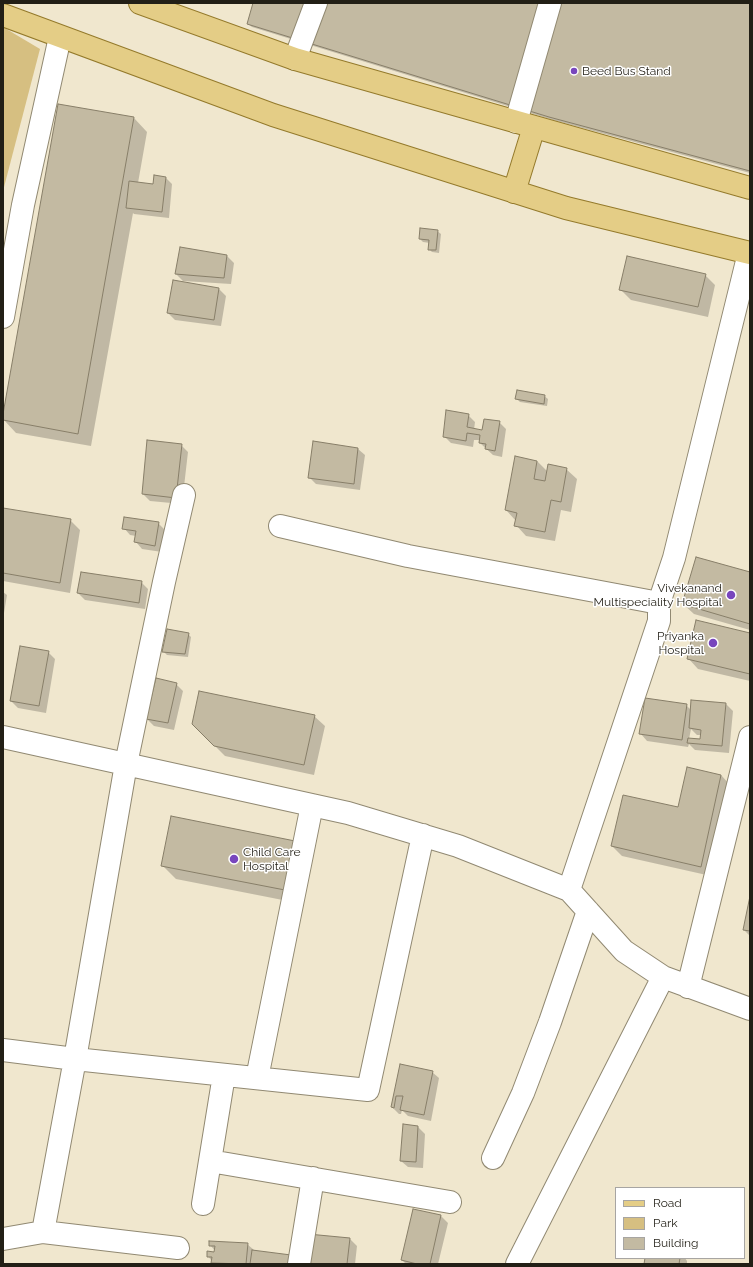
<!DOCTYPE html>
<html>
<head>
<meta charset="utf-8">
<style>
	body { margin:0 }
	#map { position:relative; width:753px; height:1267px; overflow:hidden; background:#f0e7ce; font-family:Raleway,sans-serif }
	canvas { display:block }
	.frame { position:absolute; inset:0; border:4px solid #221f16; pointer-events:none }
	.legend { position:absolute; left:615px; top:1187px; width:130px; height:72px; box-sizing:border-box; background:#fff; border:1px solid #a7a5a2; margin:0; padding:5px 7px; list-style:none; font-size:12px; color:#221f16 }
	.legend li { display:flex; align-items:center; gap:8px; height:20px }
	.legend b { width:20px; border:1px solid #a7a5a2 }
</style>
</head>
<body>
<div id="map">
<canvas width="753" height="1267"></canvas>
<div class="frame"></div>
<ul class="legend">
<li><b style="height:5px;background:#e4cd86"></b>Road</li>
<li><b style="height:11px;background:#d6bf81"></b>Park</li>
<li><b style="height:11px;background:#c3baa2"></b>Building</li>
</ul>
</div>
<script>
const context = document.querySelector('canvas').getContext('2d');
context.lineJoin = 'round';
function fill(path, color) { context.fillStyle = color; context.fill(path, 'evenodd'); }
const shape = rows => new Path2D(rows.map(r => 'M' + r).join(''));
function strokePath(path, color, width, dash) { context.strokeStyle = color; context.lineWidth = width; context.lineCap = dash ? 'butt' : 'round'; context.setLineDash(dash || []); context.stroke(path); }
function write(font, color, halo, rows, align = 'center') {
  context.font = font + ' Raleway,sans-serif'; context.lineWidth = 3; context.setLineDash([]); context.textBaseline = 'middle'; context.strokeStyle = halo; context.fillStyle = color; for (const [text, x, y, turn = 0] of rows) {
    context.save(); context.translate(x, y); context.rotate((+turn || 0) * Math.PI / 180); context.textAlign = isNaN(turn) ? turn : align; if (halo) context.strokeText(text, 0, 0); context.fillText(text, 0, 0); context.restore();
  }
}
fill(shape([
	[3,27,40,49,3,191]
]), '#d6bf81');
fill(shape([
	[254,3,750,3,750,173,553,120,252,27,248,24],
	[134,118,147,132,138,183,153,185,166,178,172,184,169,218,134,214,133,213,91,446,16,433,3,419],
	[437,231,441,234,439,253,432,252,429,249,430,243,423,242,420,239],
	[181,249,227,256,234,263,231,284,183,281,176,274],
	[705,275,715,285,708,317,631,300,621,290],
	[219,289,226,296,221,326,175,320,168,313],
	[544,396,548,399,547,406,520,402,517,399],
	[468,415,475,422,474,430,483,431,499,422,506,429,502,457,493,455,480,443,480,440,474,440,473,447,451,443,444,436],
	[181,445,188,452,182,504,150,501,143,494],
	[358,449,365,455,360,490,316,484,309,477],
	[537,461,548,472,566,469,577,479,571,512,561,510,555,541,526,536,516,525,516,521,506,510],
	[3,509,70,520,80,530,70,593,3,581],
	[158,523,165,530,162,552,142,549,136,542,136,536,130,535,124,528],
	[750,573,750,630,694,614,683,604],
	[141,582,148,589,145,609,85,600,78,593],
	[3,592,7,595,3,619],
	[188,634,191,637,188,657,167,655,164,652],
	[750,634,750,681,698,669,688,658],
	[48,652,55,659,46,713,18,708,11,701],
	[176,684,183,691,174,730,154,726,147,719],
	[726,704,733,711,729,753,695,750,689,744,688,747,647,741,641,734,686,705,691,710],
	[691,729,697,735,701,735,700,740,689,739],
	[314,716,325,726,314,775,225,756,193,724],
	[721,775,731,786,711,876,622,856,612,846,678,808],
	[299,843,303,904,176,879,162,865],
	[750,901,750,936,744,930],
	[400,1065,432,1072,439,1078,431,1121,408,1116,402,1110,401,1114,399,1114,392,1107],
	[404,1125,418,1127,425,1134,423,1168,408,1167,401,1161],
	[413,1210,441,1216,448,1223,438,1264,406,1264,402,1260],
	[350,1239,357,1246,355,1264,306,1264],
	[247,1244,254,1250,298,1264,214,1264,208,1256,217,1253,210,1245],
	[646,1258,685,1258,687,1261,687,1264,645,1264]
]), '#0003');
const building = shape([
	[253,3,750,3,750,171,549,117,247,24,253,3],
	[58,104,134,117,78,434,3,420,3,414,58,104],
	[154,175,166,177,162,212,126,208,129,181,153,184,154,175],
	[420,228,438,230,436,250,428,250,429,240,419,239,420,228],
	[180,247,227,255,224,278,175,274,180,247],
	[627,256,706,274,698,307,619,290,627,256],
	[173,280,219,288,214,320,167,313,173,280],
	[517,390,545,395,544,404,515,399,517,390],
	[446,410,469,414,467,427,482,430,484,419,500,421,495,451,485,449,486,444,479,443,480,435,467,433,466,441,443,437,446,410],
	[147,440,182,444,176,498,142,494,147,440],
	[313,441,358,448,354,484,308,478,313,441],
	[515,456,537,461,534,479,545,481,548,464,567,468,561,502,551,500,545,532,514,526,517,513,505,510,515,456],
	[3,508,71,519,60,583,3,573,3,508],
	[124,517,159,522,155,546,134,542,136,531,122,529,124,517],
	[696,557,750,572,750,624,682,604,696,557],
	[81,572,142,581,139,603,77,593,81,572],
	[696,620,750,633,750,674,687,659,696,620],
	[167,629,189,633,185,654,162,652,167,629],
	[20,646,49,651,39,706,10,701,20,646],
	[156,678,177,683,168,723,146,719,156,678],
	[199,691,315,715,304,765,214,746,192,724,199,691],
	[645,698,687,704,682,740,639,734,645,698],
	[691,700,726,703,722,746,687,743,688,738,700,739,701,730,689,728,691,700],
	[687,767,721,775,701,867,611,846,623,795,678,807,687,767],
	[171,816,300,842,290,891,161,866,171,816],
	[750,896,750,931,743,930,750,896],
	[400,1064,433,1071,424,1115,400,1110,403,1096,396,1096,394,1108,391,1107,400,1064],
	[403,1124,418,1126,416,1162,400,1161,403,1124],
	[413,1209,441,1215,430,1264,417,1264,401,1260,413,1209],
	[308,1234,350,1238,347,1264,305,1264,308,1234],
	[209,1241,248,1243,246,1264,211,1263,212,1257,207,1257,207,1251,214,1252,215,1246,209,1246,209,1241],
	[252,1250,291,1255,290,1264,250,1264,252,1250],
	[645,1258,680,1258,679,1264,644,1264,645,1258]
]);
fill(building, '#c3baa2');
strokePath(building, '#877e68', 1);
const minor = shape([
	[295,59,316,3],
	[516,122,550,3],
	[3,317,23,205,60,37],
	[280,526,408,556,659,603],
	[3,737,348,813,458,846,569,890,624,951,663,977,750,1009],
	[569,890,659,621,659,603,674,558,749,253],
	[688,987,750,737],
	[3,1050,75,1059,368,1090,423,835],
	[257,1078,312,805],
	[493,1158,523,1093,550,1022,588,911],
	[210,1161,450,1202],
	[203,1204,224,1075],
	[43,1232,75,1059,126,764,164,582,184,495],
	[3,1239,43,1232,178,1248],
	[299,1264,313,1178],
	[517,1264,663,977]
]);
const major = shape([
	[140,3,295,59,750,188],
	[3,15,273,115,566,208,750,253],
	[514,192,534,127]
]);
strokePath(minor, '#918972', 24);
strokePath(major, '#947a2b', 24);
strokePath(minor, '#fff', 22);
strokePath(major, '#e4cd86', 22);
for (const [x, y, r, color] of [
	[574,71,4,"#7846bd"],
	[731,595,5,"#7846bd"],
	[713,643,5,"#7846bd"],
	[234,859,5,"#7846bd"]
]) { const dot = new Path2D(); dot.arc(x, y, r, 0, 2 * Math.PI); context.fillStyle = color; context.fill(dot); strokePath(dot, '#fff', 1.5); }
write('12px', '#221f16', '#fff', [
	["Beed Bus Stand",582,71],
	["Vivekanand",722,588,"right"],
	["Multispeciality Hospital",722,602,"right"],
	["Priyanka",704,636,"right"],
	["Hospital",704,650,"right"],
	["Child Care",243,852],
	["Hospital",243,866]
], 'left');
</script>
</body>
</html>
